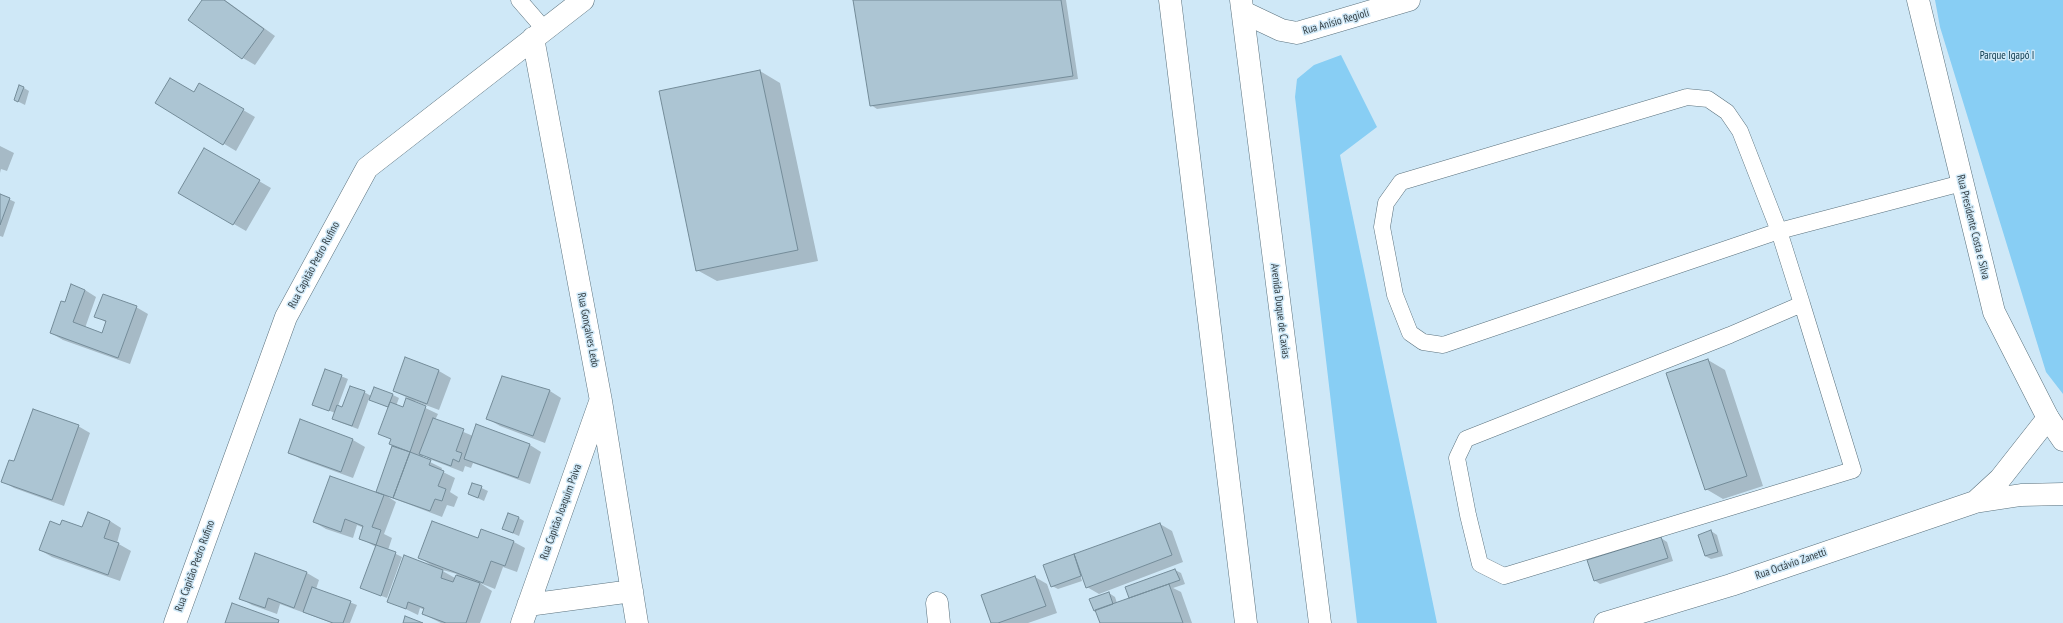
<!DOCTYPE html>
<html>
<head>
<meta charset="utf-8">
<style>
	body { margin:0 }
	canvas { display:block; background:#cfe8f7 }
</style>
</head>
<body>
<canvas width="2063" height="623"></canvas>
<script>
const context = document.querySelector('canvas').getContext('2d');
context.lineJoin = 'round';
function fill(path, color) { context.fillStyle = color; context.fill(path, 'evenodd'); }
const shape = rows => new Path2D(rows.map(r => 'M' + r).join(''));
function strokePath(path, color, width, dash) { context.strokeStyle = color; context.lineWidth = width; context.lineCap = dash ? 'butt' : 'round'; context.setLineDash(dash || []); context.stroke(path); }
function write(font, color, halo, rows, align = 'center') {
  context.font = font + ' "PT Sans Narrow",sans-serif'; context.lineWidth = 3; context.setLineDash([]); context.textBaseline = 'middle'; context.strokeStyle = halo; context.fillStyle = color; for (const [text, x, y, turn = 0] of rows) {
    context.save(); context.translate(x, y); context.rotate((+turn || 0) * Math.PI / 180); context.textAlign = isNaN(turn) ? turn : align; if (halo) context.strokeText(text, 0, 0); context.fillText(text, 0, 0); context.restore();
  }
}
fill(shape([
	[1935,0,2063,0,2063,394,2046,372,1940,27],
	[1341,55,1377,127,1340,155,1437,623,1357,623,1295,97,1297,79,1314,65]
]), '#88cef4');
fill(shape([
	[203,0,225,0,275,36,255,65,243,58],
	[856,0,1066,0,1078,79,877,109,871,105],
	[760,71,780,83,818,261,717,281,697,270],
	[199,84,255,117,236,151,156,103,194,93],
	[24,88,29,91,25,105,15,100],
	[0,146,14,153,7,171,1,169,0,173],
	[205,150,271,188,246,231,180,193],
	[0,195,15,202,3,237,0,236],
	[85,290,96,297,85,328,102,334,107,323,96,316,136,307,148,314,130,364,63,340,51,333,65,304],
	[406,359,439,371,451,378,439,410,415,401,415,403,438,414,435,420,473,436,530,445,541,452,530,484,473,463,471,468,465,466,463,472,432,460,423,455,422,458,442,468,441,471,455,478,450,492,458,497,454,507,447,505,442,517,387,496,396,502,384,534,392,538,388,550,402,557,387,598,361,588,376,547,360,538,364,528,357,525,353,538,326,529,314,522,376,493,394,446,392,440,380,434,389,408,369,399,358,429,339,422,333,418,335,413,313,404,326,370,348,379,338,406,343,408,364,392,371,396,393,395,399,398,396,406,404,408,408,398,394,391],
	[1708,360,1725,370,1763,486,1723,499,1706,489],
	[503,378,550,391,561,398,545,443,500,426,488,419],
	[301,421,353,440,365,447,353,478,301,459,289,452],
	[78,426,90,433,64,506,14,488,2,481,15,463],
	[473,484,488,491,484,501,469,494],
	[519,518,524,521,519,536,503,529],
	[110,521,121,528,117,543,131,551,120,581,52,557,40,550,83,529],
	[1160,524,1172,531,1183,562,1099,594,1087,587,1076,558,1075,559,1082,581,1058,589,1052,586,1074,555],
	[1711,531,1717,535,1723,556,1711,559,1705,556],
	[1661,538,1667,542,1673,561,1600,584,1594,580],
	[478,539,514,542,525,548,517,572,503,567,495,589,480,583,492,591,480,623,441,623,423,614,425,610,420,608,418,615,389,601,435,568,419,557],
	[439,569,457,574,455,578],
	[256,554,307,573,319,580,316,589,357,605,350,623,332,623,280,604,277,614,252,605,240,598],
	[1175,570,1181,573,1185,584,1173,588,1181,592,1192,623,1101,623,1109,593,1115,597,1117,603,1131,598,1130,598],
	[1035,577,1047,584,1057,613,1028,623,992,623]
]), '#0003');
const building = shape([
	[202,0,224,0,264,29,242,59,188,20,202,0],
	[853,0,1061,0,1073,76,870,106,853,0],
	[760,70,798,250,696,271,659,91,760,70],
	[170,78,194,92,199,83,244,109,223,145,155,103,170,78],
	[19,85,24,87,18,102,14,100,19,85],
	[204,148,260,180,233,225,178,193,204,148],
	[0,194,10,198,0,225,0,194],
	[71,284,85,290,73,322,102,333,106,321,94,317,103,294,137,306,118,358,50,333,61,301,65,302,71,284],
	[405,357,439,370,427,404,393,391,405,357],
	[1708,359,1747,476,1705,490,1666,373,1708,359],
	[325,369,342,375,329,411,312,405,325,369],
	[502,376,550,390,533,436,486,419,502,376],
	[350,386,365,391,352,426,332,419,337,405,342,407,350,386],
	[374,387,393,394,388,407,369,400,374,387],
	[406,398,426,406,410,452,389,444,391,439,378,434,390,402,403,407,406,398],
	[33,409,79,425,52,500,1,482,9,460,14,461,33,409],
	[433,418,464,429,456,451,462,453,459,462,453,459,451,466,419,454,433,418],
	[300,419,353,439,341,472,288,453,300,419],
	[476,424,530,444,518,478,464,459,476,424],
	[392,446,410,452,393,498,376,492,392,446],
	[410,452,431,460,429,465,444,471,438,486,446,489,442,501,435,499,430,511,393,498,410,452],
	[330,476,384,495,372,527,381,530,376,545,359,539,363,526,345,519,341,532,313,522,330,476],
	[472,483,482,486,478,498,468,494,472,483],
	[88,512,110,521,104,538,119,543,108,575,39,550,50,521,60,525,62,520,82,527,88,512],
	[508,513,519,517,513,533,502,529,508,513],
	[432,521,478,538,481,529,514,541,505,566,491,561,483,583,418,558,432,521],
	[1160,523,1172,555,1086,588,1074,554,1160,523],
	[1711,530,1718,552,1705,556,1698,535,1711,530],
	[1661,537,1668,558,1594,581,1587,560,1661,537],
	[376,545,396,552,381,596,360,588,376,545],
	[255,553,307,572,294,608,268,598,265,608,239,599,255,553],
	[1074,554,1081,576,1051,587,1043,565,1074,554],
	[404,555,443,570,441,578,453,582,456,575,480,583,466,623,446,623,422,614,424,608,408,602,406,609,387,602,404,555],
	[1175,569,1180,580,1129,598,1125,587,1175,569],
	[1035,576,1046,606,998,623,991,623,981,595,1035,576],
	[1169,584,1183,623,1100,623,1095,610,1169,584],
	[312,587,351,601,343,623,333,623,303,612,312,587],
	[1109,592,1113,604,1094,611,1089,599,1109,592],
	[232,603,279,620,278,623,225,623,232,603],
	[405,616,423,623,403,623,405,616]
]);
fill(building, '#acc5d3');
strokePath(building, '#748c99', 1);
const lane = shape([
	[519,0,545,30],
	[1687,97,1708,99,1727,112,1740,131,1779,231,1443,345,1423,342,1410,333,1395,295,1382,227,1386,203,1401,182,1687,97],
	[1802,304,1853,470,1504,576,1480,564,1468,515,1457,458,1466,439,1730,335,1802,304,1779,231,1962,183]
]);
const street = shape([
	[1243,12,1281,30,1297,33,1409,0],
	[533,38,601,401,637,623],
	[1975,502,2000,479,2048,418],
	[937,603,939,623],
	[528,605,632,591],
	[175,623,286,317,367,168,583,0],
	[522,623,600,402],
	[1605,623,1731,585,1975,502,2021,495,2063,494]
]);
const secondary = shape([
	[1170,0,1246,623],
	[1241,0,1320,623],
	[1918,0,1994,312,2048,418,2063,440]
]);
strokePath(lane, '#5b727e', 17);
strokePath(street, '#5b727e', 23);
strokePath(secondary, '#5b727e', 23);
strokePath(lane, '#fff', 16);
strokePath(street, '#fff', 22);
strokePath(secondary, '#fff', 22);
write('11px', '#333e43', '#cfe8f7', [
	["Rua Anísio Regioli",1336,22,-16],
	["Rua Presidente Costa e Silva",1973,227,76],
	["Rua Capitão Pedro Rufino",314,265,-62],
	["Avenida Duque de Caxias",1280,311,83],
	["Rua Gonçalves Ledo",588,330,79],
	["Rua Capitão Joaquim Paiva",561,512,-70],
	["Rua Octávio Zanetti",1791,564,-19],
	["Rua Capitão Pedro Rufino",195,566,-70]
]);
write('11px', '#09364a', '#cfe8f7', [
	["Parque Igapó I",2007,56]
]);
</script>
</body>
</html>
